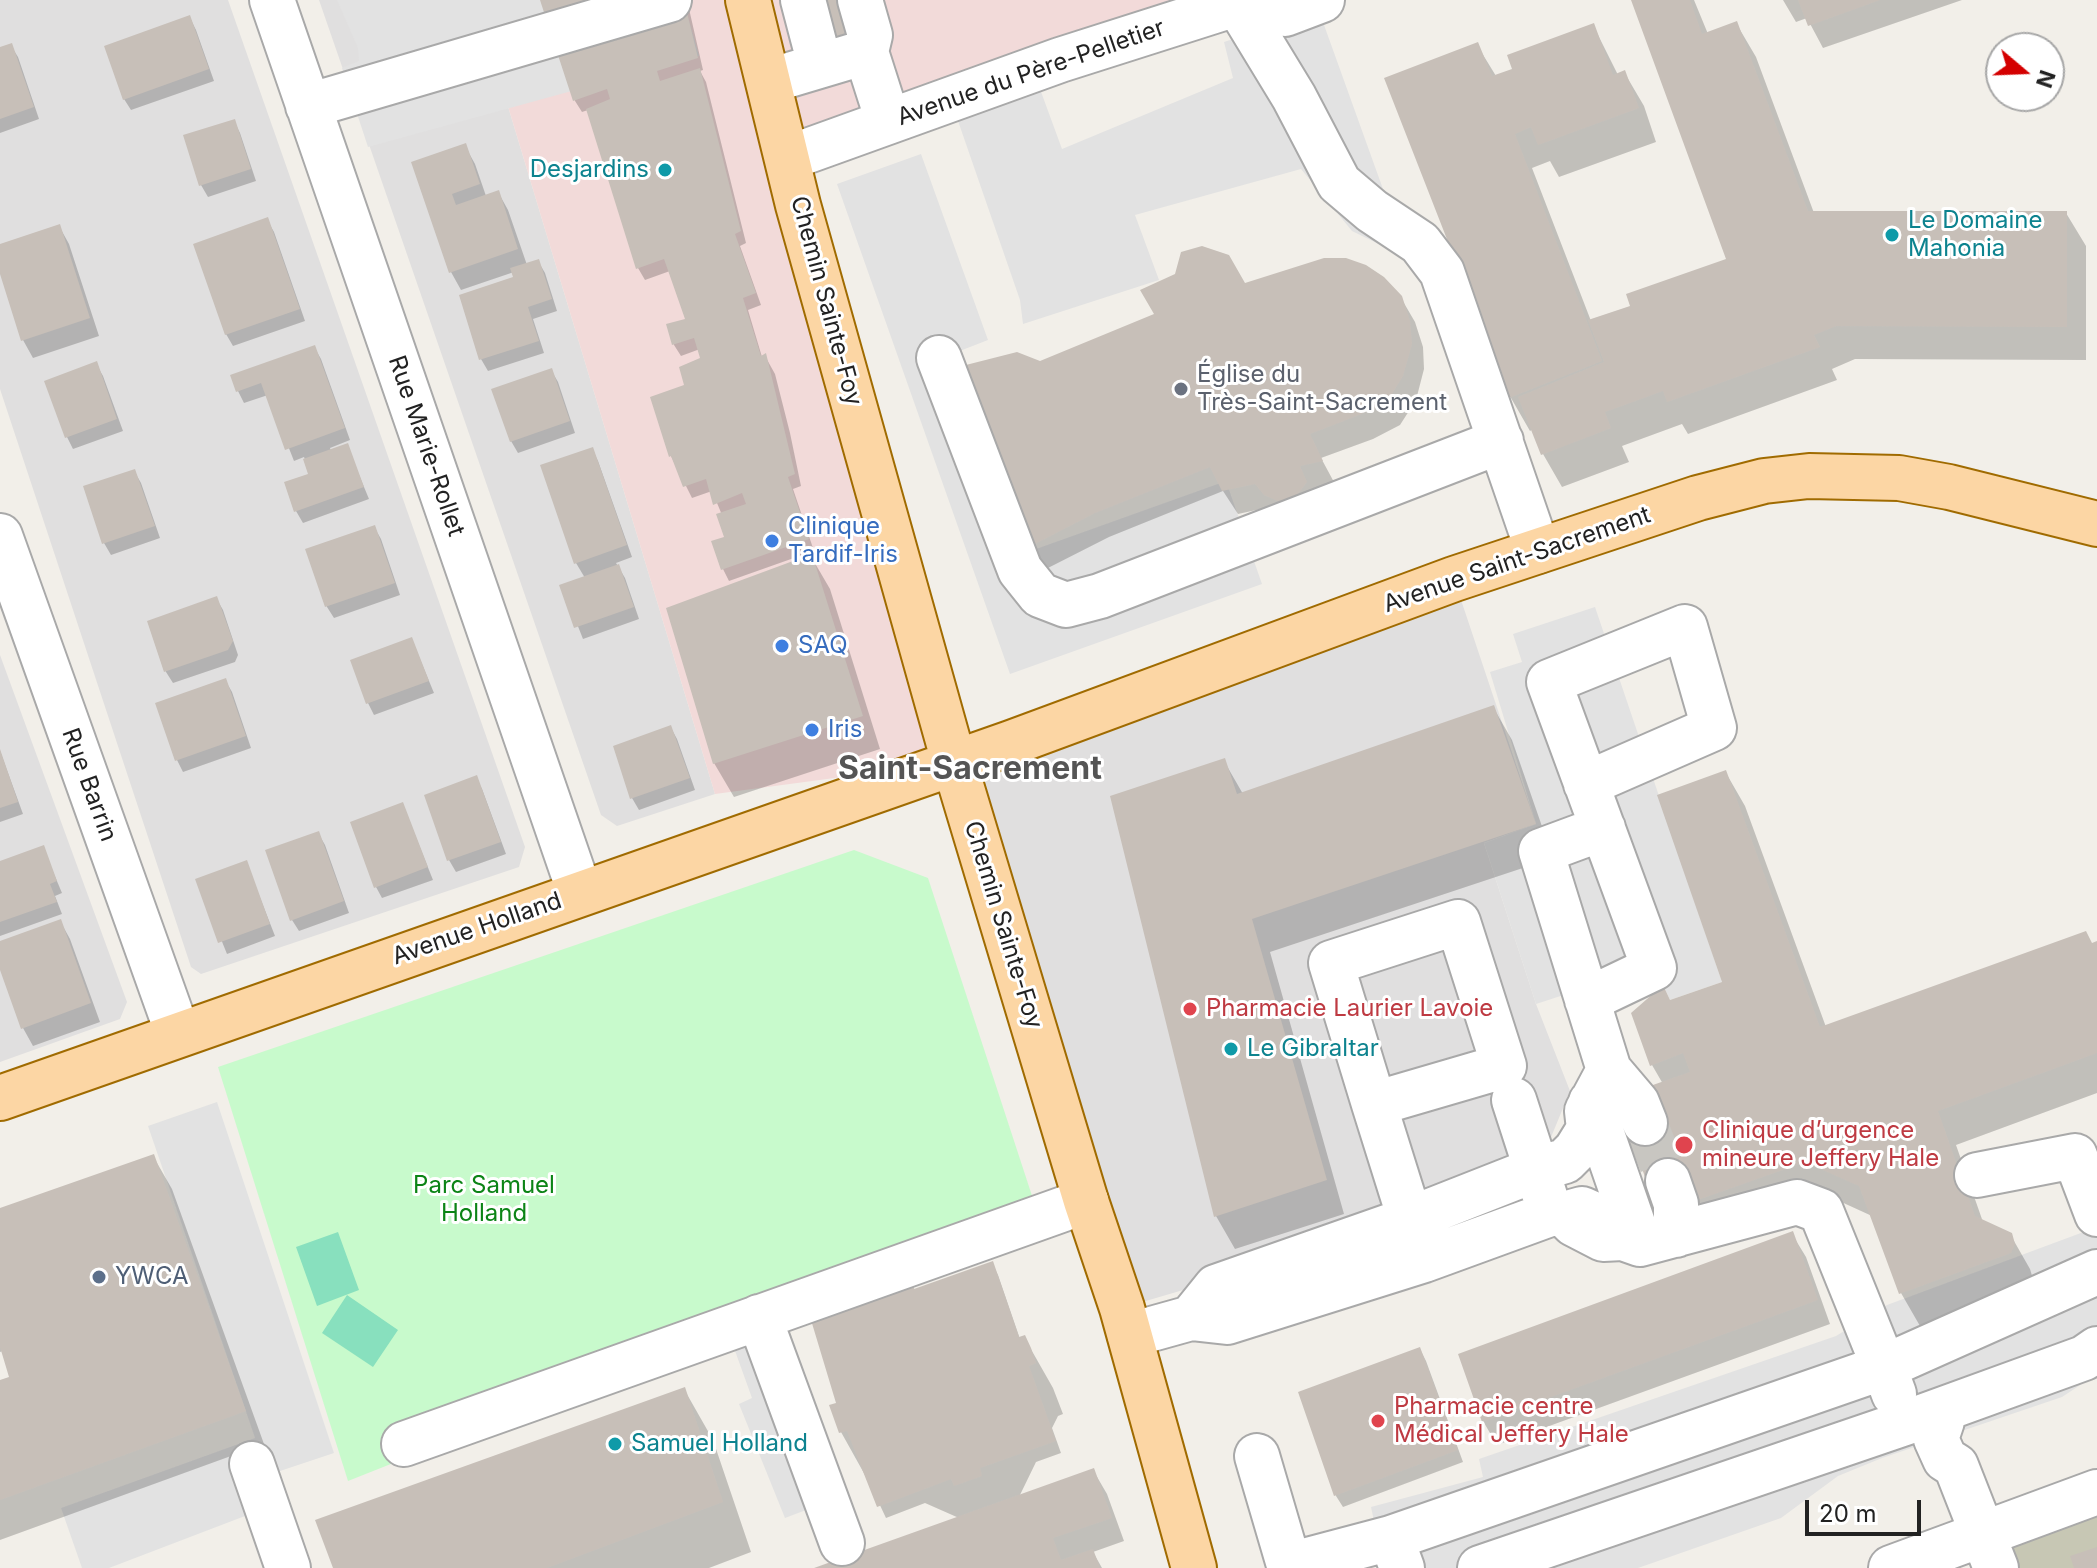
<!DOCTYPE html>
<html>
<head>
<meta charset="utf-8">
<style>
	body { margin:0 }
	#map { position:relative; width:2097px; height:1568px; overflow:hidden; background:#f2efe9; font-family:Inter,sans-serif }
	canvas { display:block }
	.north { position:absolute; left:1985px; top:32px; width:80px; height:80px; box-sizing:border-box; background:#fff; border:2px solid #a7a7a7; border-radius:50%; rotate:109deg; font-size:22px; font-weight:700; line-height:32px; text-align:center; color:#222 }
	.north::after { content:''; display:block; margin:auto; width:28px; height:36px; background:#d40000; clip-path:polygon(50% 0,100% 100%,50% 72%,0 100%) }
	.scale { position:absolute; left:1805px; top:1500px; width:116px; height:36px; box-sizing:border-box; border:4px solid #222; border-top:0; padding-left:10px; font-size:24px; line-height:28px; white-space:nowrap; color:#222; -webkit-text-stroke:6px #fff; paint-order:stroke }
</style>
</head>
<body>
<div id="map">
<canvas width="2097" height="1568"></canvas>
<div class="north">N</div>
<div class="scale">20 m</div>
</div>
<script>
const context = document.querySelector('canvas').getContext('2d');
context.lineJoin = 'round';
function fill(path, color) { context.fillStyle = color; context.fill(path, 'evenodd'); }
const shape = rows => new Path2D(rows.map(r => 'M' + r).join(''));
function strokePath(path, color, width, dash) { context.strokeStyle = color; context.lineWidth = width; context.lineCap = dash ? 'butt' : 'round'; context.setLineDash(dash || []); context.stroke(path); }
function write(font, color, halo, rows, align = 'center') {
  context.font = font + ' Inter,sans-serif'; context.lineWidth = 6; context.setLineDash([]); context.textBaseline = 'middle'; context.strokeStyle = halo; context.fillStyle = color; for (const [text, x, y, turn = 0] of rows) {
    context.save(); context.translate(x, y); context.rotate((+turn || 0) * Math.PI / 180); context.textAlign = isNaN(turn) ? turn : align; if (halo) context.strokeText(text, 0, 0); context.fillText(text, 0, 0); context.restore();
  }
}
fill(shape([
	[0,0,228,0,525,847,519,867,201,974,191,967,0,389],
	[319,0,476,0,715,794,617,826,601,815],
	[1454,579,1536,824,1484,843,1536,1004,1570,1091,1540,1164,1360,1238,1122,1308,954,762],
	[0,655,127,1002,120,1019,0,1062]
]), '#e0dfdf');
fill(shape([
	[476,0,1235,0,788,158,954,762,715,794]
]), '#f2dad9');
fill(shape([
	[2097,1492,2097,1568,1996,1568,1984,1536]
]), '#c7c7b4');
fill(shape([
	[854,850,928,878,1036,1208,348,1481,218,1067]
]), '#c8facc');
fill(shape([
	[338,1232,359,1290,317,1306,296,1247],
	[347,1295,398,1330,373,1367,322,1333]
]), '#88e0be');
fill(shape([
	[337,0,683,0,699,56,368,147,342,68,359,61,358,48],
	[1319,11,1388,203,1393,251,1352,231,1301,169,1135,215,1159,280,1023,324,1020,300,957,118,1040,89,1062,149,1233,78,1224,42],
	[921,154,988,340,952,354,1022,554,1226,481,1262,584,1010,674,837,184],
	[1595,607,1722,982,1670,1000,1663,985,1662,963,1536,1004,1484,843,1536,824,1490,672,1522,662,1513,634],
	[217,1102,334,1453,277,1472,245,1516,109,1568,82,1568,61,1508,255,1438,148,1126],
	[2097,1227,2097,1374,2062,1397,1882,1458,1838,1476,1781,1518,1638,1568,1384,1568,1371,1507,1483,1477,1479,1459,1836,1336,1887,1305],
	[789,1329,848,1494,785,1518,739,1404,752,1398,734,1348]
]), '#e2e2e2');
fill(shape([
	[542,0,687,0,703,70,700,71,706,82,746,243,740,246,761,305,748,310,762,357,765,356,775,374,790,433,801,486,793,489,814,551,809,553,830,589,880,749,734,797,714,763,809,557,808,553,729,581,723,569,727,538,722,515,712,491,692,498,671,456,652,398,686,385,703,360,700,349,681,356,674,345,669,325,688,320,670,271,645,280,638,268,588,110,582,112,575,101],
	[1633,0,1694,0,1708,34,1736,23,1756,57,1814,213,2066,213,2086,246,2086,360,1855,359,1832,369,1837,380,1688,434,1682,424,1622,446,1629,462,1562,487,1543,454,1533,429,1530,431,1511,398,1387,79,1477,45,1496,76,1515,70,1593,25,1618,75,1624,72,1644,106,1656,142,1559,177,1550,161,1532,168,1591,321,1632,307,1728,260],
	[1783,0,1962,0,1823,48,1807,18,1796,22],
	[190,18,196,30,214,81,131,110,124,99],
	[11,46,18,57,39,119,0,133,0,50],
	[234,121,240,133,256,181,208,197,201,185],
	[465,146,475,164,486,196,498,192,508,210,527,265,538,261,545,273,557,311,533,319,544,353,488,371,481,359,516,278,514,272,461,290,451,272,413,164],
	[267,220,274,232,305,321,233,346,226,334],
	[59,226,69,244,99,336,33,358,23,340,0,268,0,246],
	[1244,286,1401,298,1415,322,1423,347,1424,369,1416,400,1400,425,1373,439,1321,458,1335,484,1312,490,1319,507,1270,507,1238,514,1223,491,1109,537,1044,570,1031,546,1040,364],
	[314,347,321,359,350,440,330,448,331,451,347,446,369,499,303,523,296,511,311,475,304,457,294,461,268,395,244,403,238,391],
	[96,364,103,376,123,431,73,449,67,437],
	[551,370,558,382,575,433,518,453,511,441],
	[592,449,598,461,632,557,616,563,625,578,639,619,583,639,562,586,585,578,576,563,542,466],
	[134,471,141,483,160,538,111,555,104,543,85,488],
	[374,527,381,539,400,595,334,618,327,607,308,550],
	[216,598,223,610,238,655,235,662,173,683,166,672,149,622],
	[412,640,434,693,374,715,368,703],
	[225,680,232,692,251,748,183,772,177,760],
	[1493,707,1512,740,1553,858,1270,952,1344,1214,1235,1249,1216,1216,1224,761,1243,794],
	[671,728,677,739,695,790,639,810,632,798],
	[0,751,23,814,0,822],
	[1726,773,1745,806,1826,1027,2097,943,2097,1093,1956,1145,1983,1222,2010,1234,2030,1269,2033,1279,2030,1286,1920,1326,1901,1293,1872,1216,1826,1195,1699,1210,1663,1084,1652,1065,1671,1002,1724,983],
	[476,778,482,789,506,854,456,872,449,860],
	[403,805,433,880,382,898,376,887],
	[318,833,325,845,349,913,299,931,292,920],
	[43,848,62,893,55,896,62,914,0,936,0,863],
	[246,862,275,936,227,954,197,880],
	[60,921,70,939,100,1022,33,1046,23,1028,0,965,0,943],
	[153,1156,172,1189,264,1444,0,1540,0,1382,11,1378,3,1351,0,1352,0,1210],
	[1792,1234,1806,1257,1830,1324,1497,1445,1483,1421],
	[992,1263,998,1275,1020,1339,1024,1337,1053,1388,1063,1414,1058,1416,1052,1428,1061,1453,1036,1462,1019,1497,1093,1470,1107,1494,1124,1541,1093,1552,1102,1568,819,1568,959,1518,925,1503,886,1518,870,1484,841,1432,838,1404,887,1298,911,1283,915,1290],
	[1420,1349,1426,1361,1463,1462,1343,1507,1336,1496,1300,1394],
	[684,1389,713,1440,751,1552,709,1568,335,1568]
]), '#0003');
fill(shape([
	[540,0,684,0,698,58,657,71,660,81,700,68,741,231,735,234,756,293,743,298,761,356,766,353,795,474,788,477,809,539,721,570,711,541,724,537,716,514,746,504,742,493,713,505,706,479,683,487,671,456,669,457,650,397,684,385,679,367,700,358,694,338,672,345,666,324,685,319,664,259,636,269,586,109,610,99,607,89,573,101],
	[812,0,850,0,859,30,823,40],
	[1631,0,1690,0,1702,34,1737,21,1808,211,2067,211,2067,327,1836,326,1814,335,1820,347,1667,402,1663,391,1605,412,1611,428,1541,455,1518,397,1604,362,1588,320,1630,306,1626,294,1726,259],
	[1798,0,1880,0,1808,26],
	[190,15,209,69,123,100,104,46],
	[1594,23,1613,75,1625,70,1639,108,1538,145,1531,127,1515,134,1602,361,1509,398,1384,78,1478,42,1492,76,1512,69,1507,55],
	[12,43,34,107,0,119,0,47],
	[235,119,251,169,199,186,183,135],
	[466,143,480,184,452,194,456,205,499,190,518,249,449,273,411,162],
	[268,217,300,309,225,335,193,244],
	[60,224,90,318,21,341,0,274,0,244],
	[1202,246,1229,255,1245,283,1324,258,1346,258,1366,265,1384,277,1402,296,1410,321,1412,344,1403,376,1387,402,1359,415,1310,434,1323,461,1300,466,1307,482,1298,494,1280,502,1264,495,1255,484,1222,491,1210,467,1095,513,1029,547,958,367,1017,352,1040,361,1154,314,1140,290,1175,274,1181,252],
	[539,259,552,299,528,307,539,341,479,360,459,295,513,277,510,268],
	[315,345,345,428,285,450,261,383,236,392,230,375],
	[97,361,117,419,65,438,44,381],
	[552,368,570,421,510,442,491,389],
	[348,443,364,487,294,512,284,482,308,474,303,459],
	[593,447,627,545,574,564,540,465],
	[135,469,155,526,102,544,83,486],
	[375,525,395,583,325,607,305,549],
	[812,554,863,716,713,764,666,608],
	[619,564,634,607,574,628,559,585],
	[217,596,233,641,228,650,164,672,147,621],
	[412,637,429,681,366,704,350,660],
	[226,678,246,736,175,761,155,703],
	[1494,705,1536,824,1252,919,1327,1180,1214,1217,1110,796,1225,758,1237,794],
	[671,725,690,778,630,799,613,746],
	[0,749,18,802,0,808],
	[1726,770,1820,1027,2086,931,2092,943,2097,941,2097,1053,1938,1111,1975,1216,2012,1233,2015,1244,2011,1253,1899,1294,1859,1186,1805,1162,1692,1202,1649,1188,1628,1130,1650,1086,1690,1072,1683,1053,1650,1066,1631,1013,1663,985,1670,1000,1722,982,1657,795],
	[477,775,501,842,447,861,424,795],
	[403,802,428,867,374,888,350,822],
	[319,831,344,901,290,921,265,850],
	[44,845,57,881,50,884,57,902,0,922,0,861],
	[247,860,270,924,218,943,195,879],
	[61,919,91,1003,21,1029,0,970,0,941],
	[154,1154,246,1411,0,1500,0,1380,9,1377,0,1347,0,1208],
	[1793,1231,1818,1300,1482,1422,1458,1354],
	[993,1261,1019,1337,1025,1335,1031,1348,1036,1363,1029,1366,1056,1441,980,1468,982,1476,954,1486,951,1479,877,1507,847,1431,839,1433,829,1405,836,1403,811,1320,885,1297,883,1289,912,1281,914,1289],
	[1420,1347,1458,1450,1334,1496,1298,1392],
	[685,1387,723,1502,547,1568,333,1568,315,1520],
	[1094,1468,1112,1518,1053,1538,1061,1560,1093,1549,1100,1568,814,1568],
	[2097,1547,2097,1568,2074,1568,2070,1556]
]), '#c7bfb8');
strokePath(shape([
	[1645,1123,1668,1181]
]), '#c8c6c1', 44, [44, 22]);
const minor = shape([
	[272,0,580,893],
	[803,0,820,65],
	[860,0,870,35,866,52,888,121],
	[1235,0,1294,97,1339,183,1372,211,1420,243,1442,272,1538,551],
	[769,81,866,52],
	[308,106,669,0],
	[788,158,1060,60,1236,4,1285,14,1322,0],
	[939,358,1020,570,1040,595,1066,605,1100,596,1501,441],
	[0,536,178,1034],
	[1586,784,1714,728,1685,627,1549,682,1654,968,1587,1000],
	[1609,1070,1637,1103,1645,1123],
	[1514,1100,1545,1196],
	[1591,1102,1640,1244],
	[1374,1104,1504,1066,1458,922,1331,963,1374,1104,1410,1219,1424,1260],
	[1977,1175,2075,1156,2097,1214],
	[1668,1181,1676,1204,1676,1235],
	[759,1317,842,1543],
	[1191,1318,1216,1287,1410,1219,1537,1169,1565,1161,1576,1150,1589,1129,1587,1111,1609,1070,1541,851,1603,828],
	[1130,1335,1191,1318,1227,1322,1424,1260,1550,1214,1564,1214,1582,1209,1591,1213],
	[1894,1394,1884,1367,2097,1272],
	[1942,1421,1936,1439,1945,1459,1956,1466,1996,1568],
	[404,1444,1086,1201],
	[1257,1456,1289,1565,1391,1538],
	[252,1464,288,1568],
	[1402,1568,1391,1538,1884,1367,1821,1211,1797,1202,1640,1244,1623,1238,1603,1239,1574,1224,1564,1214],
	[1480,1568,1905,1423,2084,1358,2097,1349],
	[1891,1568,2097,1492]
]);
const major = shape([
	[748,0,798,205,954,762,1086,1201,1122,1308,1194,1568],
	[0,1098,1011,743,1454,579,1698,498,1764,481,1809,476,1899,478,1949,487,2097,524]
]);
strokePath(minor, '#a9a9a9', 48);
strokePath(major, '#a06b00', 48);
strokePath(minor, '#fff', 44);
strokePath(major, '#fcd6a4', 44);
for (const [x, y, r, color] of [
	[665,170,8,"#0f9aa8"],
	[1892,235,8,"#0f9aa8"],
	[1181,389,8,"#6b7280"],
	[772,541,8,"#3f7fe0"],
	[782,646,8,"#3f7fe0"],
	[812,730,8,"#3f7fe0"],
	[1190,1009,8,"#e0444e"],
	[1231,1049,8,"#0f9aa8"],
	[1684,1145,10,"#e0444e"],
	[99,1277,8,"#5c6f8a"],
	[1378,1421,8,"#e0444e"],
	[615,1444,8,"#0f9aa8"]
]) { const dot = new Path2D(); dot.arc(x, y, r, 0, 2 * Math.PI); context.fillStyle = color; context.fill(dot); strokePath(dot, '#fff', 3); }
write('24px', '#222', '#fff', [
	["Avenue du Père-Pelletier",1031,73,-19],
	["Chemin Sainte-Foy",826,301,75],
	["Rue Marie-Rollet",426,446,71],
	["Avenue Saint-Sacrement",1517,560,-19],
	["Rue Barrin",89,785,70],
	["Chemin Sainte-Foy",1003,925,73],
	["Avenue Holland",477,929,-19]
]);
write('24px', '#0d838f', '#fff', [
	["Desjardins",649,170,"right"],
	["Le Domaine",1908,221],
	["Mahonia",1908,249],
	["Le Gibraltar",1247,1049],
	["Samuel Holland",631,1444]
], 'left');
write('24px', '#5b616d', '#fff', [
	["Église du",1197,375],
	["Très-Saint-Sacrement",1197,403]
], 'left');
write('24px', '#366cbe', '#fff', [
	["Clinique",788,527],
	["Tardif-Iris",788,555],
	["SAQ",798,646],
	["Iris",828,730]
], 'left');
write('24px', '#be3a42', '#fff', [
	["Pharmacie Laurier Lavoie",1206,1009],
	["Clinique d’urgence",1702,1131],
	["mineure Jeffery Hale",1702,1159],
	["Pharmacie centre",1394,1407],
	["Médical Jeffery Hale",1394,1435]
], 'left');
write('24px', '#0c8416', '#fff', [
	["Parc Samuel",484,1186],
	["Holland",484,1214]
]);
write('24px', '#4e5e75', '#fff', [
	["YWCA",115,1277]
], 'left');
write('bold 32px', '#555', '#fff', [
	["Saint-Sacrement",970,769]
]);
</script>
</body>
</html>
